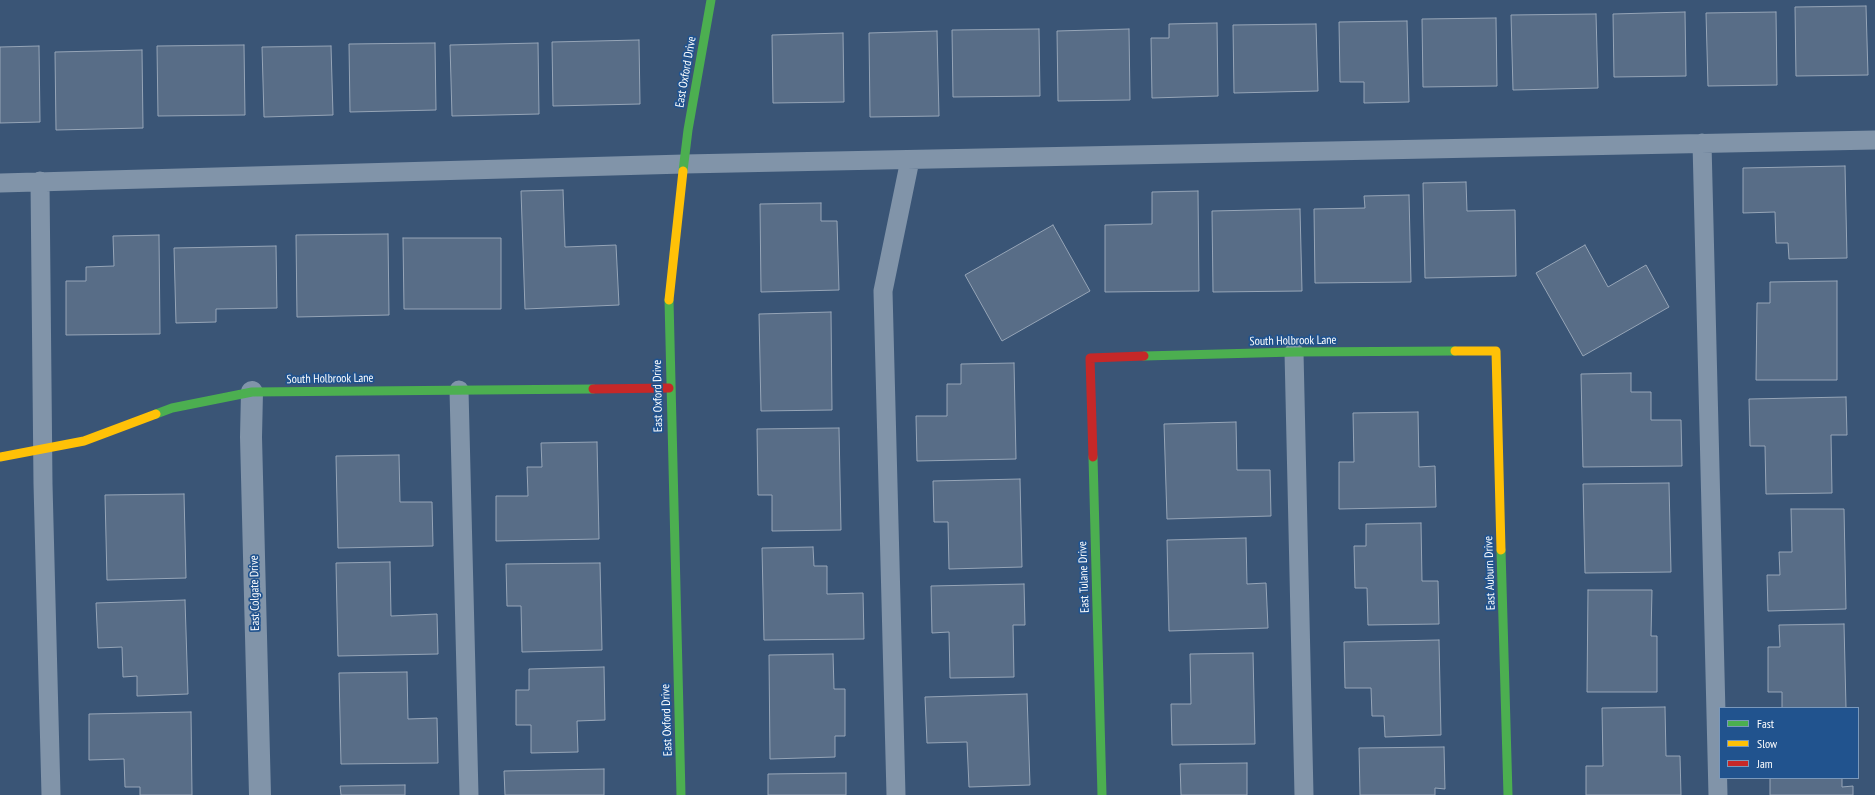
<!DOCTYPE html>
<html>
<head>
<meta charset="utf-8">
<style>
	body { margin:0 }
	#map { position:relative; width:1875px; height:795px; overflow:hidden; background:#3a5576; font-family:"PT Sans Narrow",sans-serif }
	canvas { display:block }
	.legend { position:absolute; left:1719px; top:707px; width:140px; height:72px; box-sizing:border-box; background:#21538e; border:1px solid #7a98bb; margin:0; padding:5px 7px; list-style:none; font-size:12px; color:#fff }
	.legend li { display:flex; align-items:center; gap:8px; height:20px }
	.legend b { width:20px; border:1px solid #7a98bb }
</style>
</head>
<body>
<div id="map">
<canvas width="1875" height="795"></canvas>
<ul class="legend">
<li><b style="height:5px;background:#4caf50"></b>Fast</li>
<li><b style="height:5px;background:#ffc107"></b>Slow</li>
<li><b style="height:5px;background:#c62828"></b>Jam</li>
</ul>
</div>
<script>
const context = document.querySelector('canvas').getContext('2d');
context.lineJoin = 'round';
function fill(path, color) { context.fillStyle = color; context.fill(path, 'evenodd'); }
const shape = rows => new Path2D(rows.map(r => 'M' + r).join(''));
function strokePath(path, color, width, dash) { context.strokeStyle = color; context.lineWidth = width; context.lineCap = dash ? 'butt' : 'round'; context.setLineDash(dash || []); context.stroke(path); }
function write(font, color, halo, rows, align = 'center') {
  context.font = font + ' "PT Sans Narrow",sans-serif'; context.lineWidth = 3.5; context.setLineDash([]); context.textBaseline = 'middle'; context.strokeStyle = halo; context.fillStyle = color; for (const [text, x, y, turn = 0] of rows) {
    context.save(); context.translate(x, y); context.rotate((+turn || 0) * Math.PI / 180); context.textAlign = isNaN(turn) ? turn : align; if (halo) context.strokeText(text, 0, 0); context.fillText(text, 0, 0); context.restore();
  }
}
const building = shape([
	[1866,6,1868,75,1796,76,1795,7,1866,6],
	[1685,12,1686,76,1614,77,1613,14,1685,12],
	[1776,12,1777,85,1708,86,1706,13,1776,12],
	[1596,14,1598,88,1513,90,1511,15,1596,14],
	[1496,18,1497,86,1423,87,1422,19,1496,18],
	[1407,21,1409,102,1364,103,1364,82,1340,82,1339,22,1407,21],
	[1217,23,1218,96,1152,98,1151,38,1169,38,1169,24,1217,23],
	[1316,24,1318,91,1234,93,1233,25,1316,24],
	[1039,29,1040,96,953,97,952,30,1039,29],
	[1129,29,1130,100,1058,101,1057,31,1129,29],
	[937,31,939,116,870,117,869,33,937,31],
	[843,33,844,102,773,103,772,35,843,33],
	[639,40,640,104,553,106,552,42,639,40],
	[435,43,436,110,350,112,349,44,435,43],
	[538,43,539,114,452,116,450,45,538,43],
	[244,45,245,115,158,116,157,46,244,45],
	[39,46,40,122,0,123,0,47,39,46],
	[331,46,333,115,264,117,262,47,331,46],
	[142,50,143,128,56,130,55,52,142,50],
	[1845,166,1847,258,1789,259,1788,243,1776,243,1775,212,1743,213,1743,168,1845,166],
	[1466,182,1467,211,1515,210,1516,276,1425,278,1423,183,1466,182],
	[563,190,565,247,616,245,619,305,525,309,521,191,563,190],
	[1198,191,1199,291,1105,292,1105,225,1152,224,1152,192,1198,191],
	[1409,195,1411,282,1315,283,1314,209,1365,208,1364,196,1409,195],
	[821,203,821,221,837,221,839,290,761,292,760,204,821,203],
	[1300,209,1302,291,1213,292,1212,211,1300,209],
	[1053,225,1090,291,1002,341,965,275,1053,225],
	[388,234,389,315,297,317,296,235,388,234],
	[159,235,160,334,66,335,66,281,86,281,86,267,114,266,113,236,159,235],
	[403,238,501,238,501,309,404,309,403,238],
	[1585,245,1608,287,1646,265,1669,307,1583,356,1536,273,1585,245],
	[276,246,277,308,216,309,216,322,176,323,174,248,276,246],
	[1837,281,1837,380,1756,380,1757,303,1770,303,1770,282,1837,281],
	[831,312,832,410,761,411,759,314,831,312],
	[1014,363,1016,459,917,461,916,416,947,416,947,384,961,384,961,364,1014,363],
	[1631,373,1631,392,1651,392,1651,420,1681,420,1682,466,1583,467,1581,374,1631,373],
	[1846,397,1847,435,1831,435,1832,493,1766,494,1765,446,1750,446,1749,399,1846,397],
	[1418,412,1419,467,1435,466,1436,507,1339,509,1339,462,1354,462,1353,413,1418,412],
	[1236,422,1237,470,1270,470,1271,516,1167,519,1164,424,1236,422],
	[839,428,841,530,772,531,772,495,758,495,757,429,839,428],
	[597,442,599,539,496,541,496,496,528,496,527,467,542,467,541,443,597,442],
	[399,455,400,502,432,502,433,546,338,548,336,456,399,455],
	[1020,479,1022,567,949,569,948,522,934,522,933,481,1020,479],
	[1669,483,1671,572,1585,573,1583,484,1669,483],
	[184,494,186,578,107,580,105,495,184,494],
	[1791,509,1844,509,1846,609,1768,611,1767,575,1780,575,1779,552,1792,552,1791,509],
	[1421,523,1422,581,1438,581,1439,624,1368,625,1367,588,1355,588,1354,546,1366,546,1366,524,1421,523],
	[1246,538,1247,584,1266,583,1268,628,1169,631,1167,540,1246,538],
	[813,547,814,566,827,566,827,594,863,593,864,639,764,640,762,548,813,547],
	[390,562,391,616,437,614,438,654,338,656,336,563,390,562],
	[600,563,602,650,522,652,521,606,507,606,506,564,600,563],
	[1024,584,1025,625,1013,625,1014,677,950,678,949,632,932,633,931,586,1024,584],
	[1588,590,1652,590,1651,636,1657,636,1657,692,1587,692,1588,590],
	[185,600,188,694,137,696,137,676,123,677,122,647,98,648,96,603,185,600],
	[1844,624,1846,708,1782,708,1782,692,1768,692,1768,647,1780,647,1779,625,1844,624],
	[1439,640,1441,735,1385,737,1384,716,1372,716,1371,688,1345,688,1344,642,1439,640],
	[1253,653,1255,744,1172,745,1171,704,1191,704,1190,654,1253,653],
	[833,654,834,689,845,689,845,736,835,736,835,757,770,759,769,655,833,654],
	[604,667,605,720,577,721,578,752,531,753,531,725,516,725,516,690,529,690,529,669,604,667],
	[407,672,408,719,437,718,438,763,341,764,339,673,407,672],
	[1027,694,1030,785,969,787,967,742,927,743,925,697,1027,694],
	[1665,707,1666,756,1680,756,1681,795,1586,795,1586,766,1603,766,1602,708,1665,707],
	[191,712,192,795,140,795,140,787,125,787,124,759,89,760,89,714,191,712],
	[1444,747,1445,789,1435,788,1435,795,1360,795,1359,748,1444,747],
	[1247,763,1247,795,1181,795,1180,764,1247,763],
	[604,769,604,795,505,795,504,771,604,769],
	[846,773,846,795,768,795,768,774,846,773],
	[1770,778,1842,778,1842,787,1853,786,1853,795,1770,795,1770,778],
	[405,785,405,795,341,795,340,786,405,785]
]);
fill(building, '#586d87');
strokePath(building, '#96a5b7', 1);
strokePath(shape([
	[1702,143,1718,795],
	[40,181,43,484,51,795],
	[0,183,684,164,1875,140],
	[1294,352,1304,795],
	[459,390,469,795],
	[896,795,883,291,910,160]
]), '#8194a9', 19);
strokePath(shape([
	[252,392,251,437,260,795]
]), '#8194a9', 22);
strokePath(shape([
	[683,171,688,130,711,0],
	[669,300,681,795],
	[1144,356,1294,352,1455,351],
	[156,414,172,408,252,392,593,389],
	[1093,457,1102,795],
	[1501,550,1508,795]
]), '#4caf50', 9);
strokePath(shape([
	[669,300,683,171],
	[1455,351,1496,351,1501,550],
	[0,457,84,441,156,414]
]), '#ffc107', 9);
strokePath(shape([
	[593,389,669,388],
	[1093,457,1090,358,1144,356]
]), '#c62828', 9);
write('12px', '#fff', '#21538e', [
	["East Oxford Drive",686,72,-80],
	["South Holbrook Lane",1293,341,-1],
	["South Holbrook Lane",330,379,-1],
	["East Oxford Drive",658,396,-91],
	["East Auburn Drive",1490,573,-92],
	["East Tulane Drive",1084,577,-92],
	["East Colgate Drive",255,593,-91],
	["East Oxford Drive",667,720,-92]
]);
</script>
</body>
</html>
